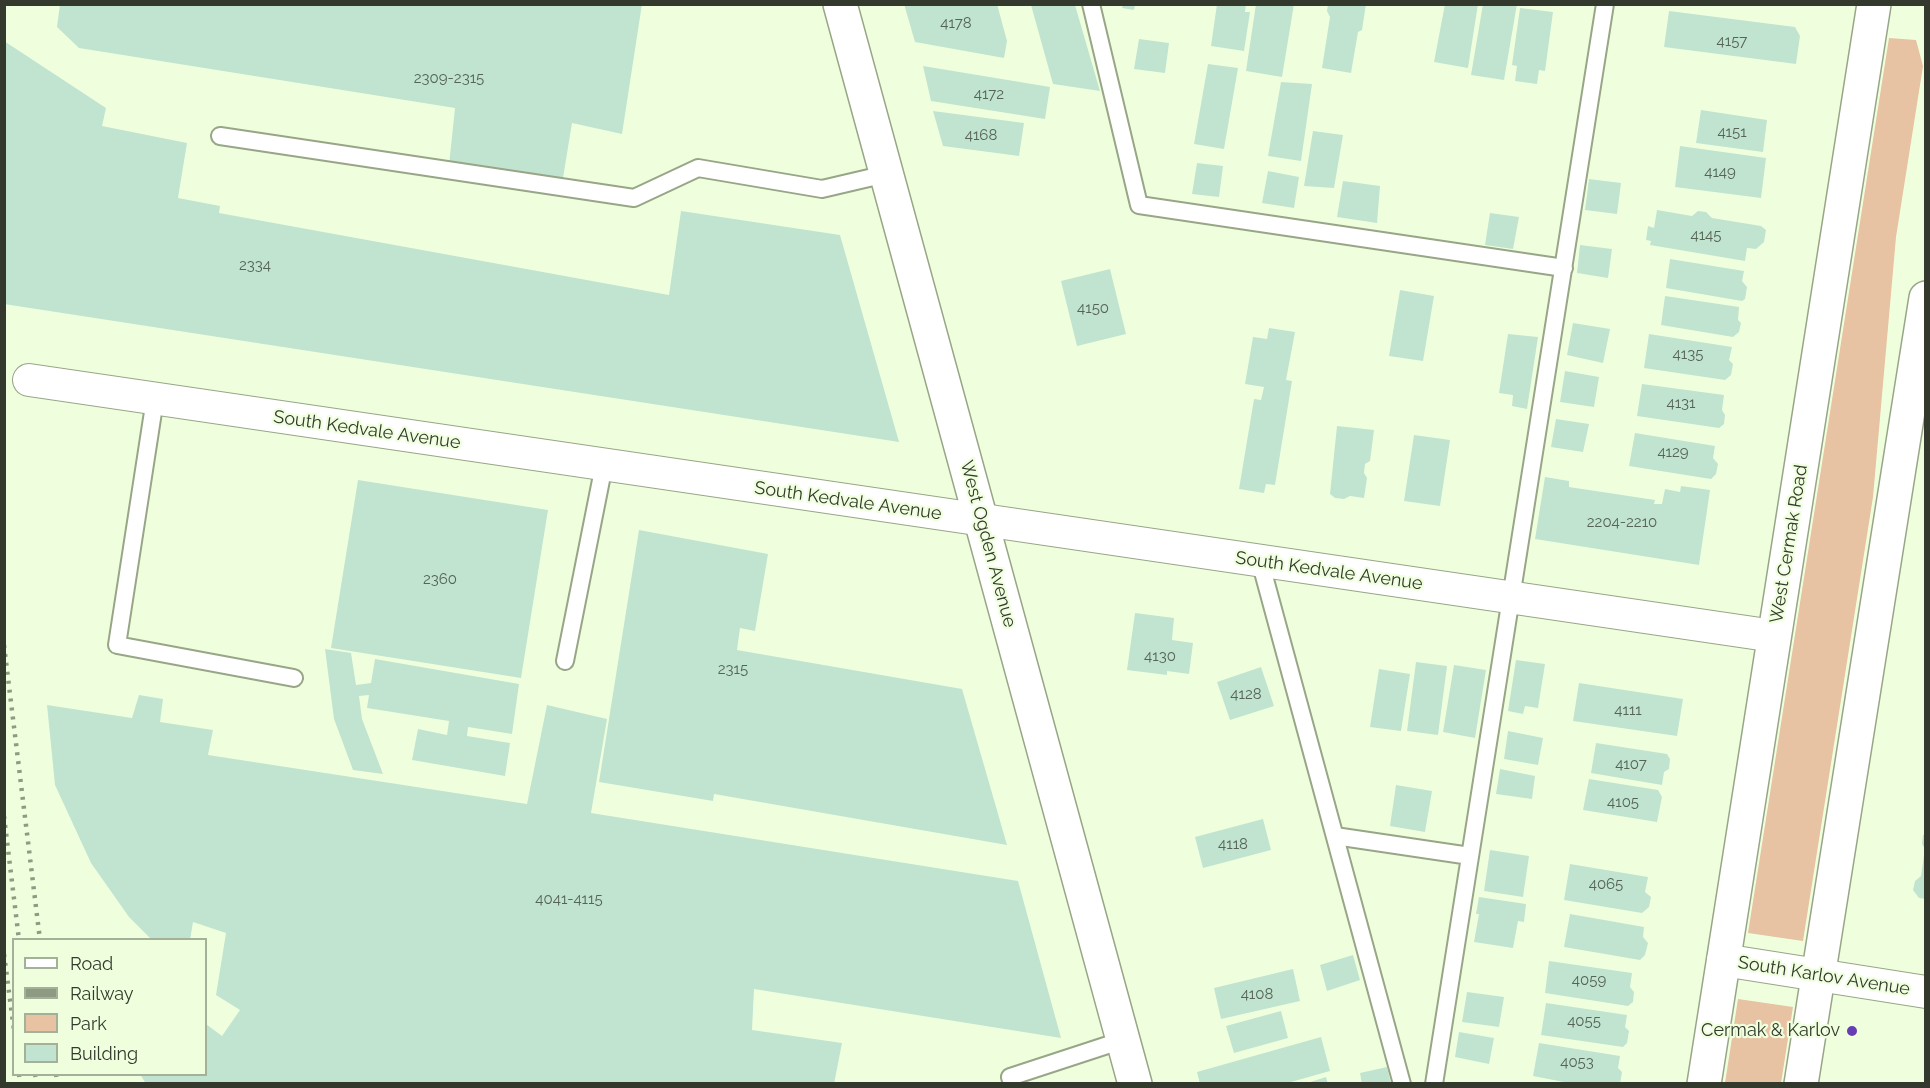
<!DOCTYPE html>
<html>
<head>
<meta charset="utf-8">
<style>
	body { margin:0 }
	#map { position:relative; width:1930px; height:1088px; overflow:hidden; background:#efffde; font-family:Raleway,sans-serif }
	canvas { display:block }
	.frame { position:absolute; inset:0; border:6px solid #33392c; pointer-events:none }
	.legend { position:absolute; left:12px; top:938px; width:195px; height:138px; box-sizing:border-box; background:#efffde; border:2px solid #a4b097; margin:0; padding:8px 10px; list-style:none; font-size:18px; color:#33392c }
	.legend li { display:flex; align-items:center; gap:12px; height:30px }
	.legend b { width:30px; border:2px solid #a4b097 }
</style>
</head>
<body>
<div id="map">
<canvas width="1930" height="1088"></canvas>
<div class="frame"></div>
<ul class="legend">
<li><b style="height:8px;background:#fff"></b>Road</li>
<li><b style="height:8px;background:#8f9a83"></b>Railway</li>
<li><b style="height:16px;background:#e7c2a3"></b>Park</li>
<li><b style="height:16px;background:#c1e4d0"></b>Building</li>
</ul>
</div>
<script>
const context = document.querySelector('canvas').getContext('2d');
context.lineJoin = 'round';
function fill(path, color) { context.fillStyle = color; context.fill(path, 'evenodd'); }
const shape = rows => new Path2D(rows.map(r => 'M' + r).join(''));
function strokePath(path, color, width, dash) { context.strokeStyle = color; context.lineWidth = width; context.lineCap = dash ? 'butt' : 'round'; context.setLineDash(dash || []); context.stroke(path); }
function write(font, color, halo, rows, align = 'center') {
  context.font = font + ' Raleway,sans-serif'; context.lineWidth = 4.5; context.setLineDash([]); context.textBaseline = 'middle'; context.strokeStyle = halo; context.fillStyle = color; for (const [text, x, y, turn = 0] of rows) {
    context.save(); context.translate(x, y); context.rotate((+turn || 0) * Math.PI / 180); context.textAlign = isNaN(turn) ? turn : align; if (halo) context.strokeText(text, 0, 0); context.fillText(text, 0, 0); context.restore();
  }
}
fill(shape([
	[1889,38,1916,40,1923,66,1896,237,1873,497,1803,941,1748,933],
	[1738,999,1793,1007,1781,1083,1725,1083]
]), '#e7c2a3');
fill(shape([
	[60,4,642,4,622,134,572,123,563,178,449,165,455,108,79,48,57,27],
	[904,4,997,4,1007,41,1004,58,915,42],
	[1217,4,1246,4,1245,12,1250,12,1244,51,1211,46],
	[1256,4,1294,4,1282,77,1246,71],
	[1328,4,1366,4,1362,30,1358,32,1351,73,1322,68,1330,17,1327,11],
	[1445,4,1478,4,1468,68,1434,62],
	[1483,4,1501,6,1501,4,1517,4,1504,80,1471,75],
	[1031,5,1075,5,1100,91,1053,84],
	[1123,5,1135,5,1134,10,1122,8],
	[1520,8,1553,12,1545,71,1539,70,1537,84,1515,81,1517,66,1512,65],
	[1669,11,1795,27,1800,36,1796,64,1664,47],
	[1139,39,1169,43,1165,73,1134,69],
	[4,41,106,108,102,126,187,143,178,198,220,206,219,213,669,295,681,211,840,235,899,442,4,304],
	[1208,64,1238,68,1224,149,1194,144],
	[923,66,1050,87,1045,119,931,101],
	[1281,82,1312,84,1301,161,1268,156],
	[1701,110,1767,120,1763,152,1696,143],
	[933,111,1024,123,1019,156,943,146],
	[1313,131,1343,135,1334,188,1304,186],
	[1680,146,1766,158,1761,198,1675,187],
	[1197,163,1223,166,1219,197,1192,194],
	[1268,171,1299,177,1294,208,1262,203],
	[1589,179,1621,183,1617,214,1585,210],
	[1343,181,1380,186,1377,223,1337,217],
	[1657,210,1692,216,1698,211,1706,212,1712,218,1761,226,1766,230,1764,242,1756,249,1747,248,1745,261,1650,245,1651,241,1646,240,1648,226,1654,228],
	[1490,213,1519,217,1513,249,1485,245],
	[1580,245,1612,249,1608,278,1577,273],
	[1670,259,1744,271,1742,281,1747,287,1745,299,1742,301,1666,288],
	[1110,269,1126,334,1077,346,1061,281],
	[1400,290,1434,296,1423,361,1389,356],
	[1665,296,1739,307,1738,320,1741,323,1739,332,1733,337,1661,325],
	[1573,323,1610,329,1603,363,1567,355],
	[1269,328,1295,332,1286,380,1292,381,1275,485,1266,484,1264,493,1239,489,1254,399,1261,400,1264,387,1245,384,1253,337,1267,339],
	[1508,334,1538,337,1527,409,1512,406,1513,395,1499,393],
	[1649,334,1732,347,1729,360,1733,364,1731,375,1725,380,1644,368],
	[1565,371,1599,377,1594,407,1560,402],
	[1642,384,1724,395,1722,410,1725,415,1724,424,1719,428,1637,416],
	[1556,419,1589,424,1583,452,1551,447],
	[1337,426,1374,430,1370,461,1365,464,1364,473,1367,478,1364,498,1350,496,1344,499,1335,498,1330,494],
	[1635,433,1715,446,1713,458,1718,464,1716,474,1711,479,1629,466],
	[1414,435,1450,440,1440,506,1404,501],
	[1545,477,1569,481,1569,487,1655,500,1654,504,1662,504,1665,489,1680,492,1681,486,1710,490,1699,565,1535,539],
	[358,480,548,510,521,678,331,648],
	[639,530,768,554,755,631,740,628,737,650,962,689,1007,845,714,794,713,801,599,782],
	[1135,613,1174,618,1172,640,1193,643,1189,674,1167,671,1167,675,1127,670],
	[325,649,351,653,356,685,371,683,375,659,519,684,512,734,468,727,467,736,510,743,505,776,412,760,418,729,447,735,449,721,367,708,369,695,359,696,362,719,383,774,353,770,334,719],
	[1516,660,1545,664,1538,708,1525,706,1523,714,1508,711],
	[1416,662,1447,666,1438,735,1407,731],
	[1454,665,1486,670,1475,738,1443,732],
	[1261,667,1274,706,1230,720,1217,682],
	[1379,669,1410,674,1401,731,1370,727],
	[1579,683,1683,699,1677,736,1573,721],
	[139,695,163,699,160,722,213,730,208,755,527,804,547,705,607,719,591,813,1018,881,1061,1038,754,989,752,1030,842,1043,834,1084,146,1084,140,1074,206,1074,206,1024,222,1036,240,1010,216,995,226,933,193,922,190,940,152,940,129,917,91,863,55,785,47,705,132,718],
	[1508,731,1543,738,1538,765,1504,759],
	[1596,743,1667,754,1670,759,1669,769,1664,772,1662,785,1591,773],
	[1500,769,1535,776,1532,799,1496,794],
	[1589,779,1658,790,1662,797,1657,822,1583,810],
	[1396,785,1432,791,1425,832,1390,826],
	[1263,819,1271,850,1203,868,1195,837],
	[1926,834,1926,851,1922,844,1923,835],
	[1490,850,1529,856,1523,897,1484,891],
	[1924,855,1926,855,1926,899,1919,898,1913,890,1915,881,1921,876],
	[1570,864,1648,877,1645,892,1651,897,1649,907,1642,913,1564,900],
	[1479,897,1526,904,1524,922,1518,921,1513,948,1474,942,1479,914,1476,914],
	[1570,914,1644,927,1643,937,1648,943,1645,955,1640,960,1564,947],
	[1353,955,1360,980,1327,991,1320,965],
	[1549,961,1632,973,1630,987,1634,992,1633,1002,1628,1006,1545,993],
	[1293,969,1300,1001,1221,1019,1214,988],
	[1467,992,1504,997,1499,1027,1462,1022],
	[1546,1003,1627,1015,1625,1027,1629,1031,1627,1043,1623,1047,1541,1035],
	[1281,1011,1288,1038,1234,1053,1226,1026],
	[1459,1032,1494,1038,1489,1064,1455,1057],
	[1321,1037,1330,1071,1284,1084,1200,1084,1197,1072],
	[1539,1043,1620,1056,1618,1068,1622,1072,1620,1084,1574,1084,1533,1076],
	[1387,1067,1391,1084,1362,1084,1360,1073],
	[1326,1077,1328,1084,1307,1084,1307,1083]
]), '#c1e4d0');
const service = shape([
	[1091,4,1139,205,1564,268],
	[220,136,634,198,698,168,822,189,886,174],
	[155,399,117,645,294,678],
	[1260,561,1402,1084],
	[565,661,604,465],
	[1335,836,1470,856],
	[1012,1084,1010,1077,1123,1040],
	[1434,1084,1605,4]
]);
const minor = shape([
	[29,380,1774,636],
	[1723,960,1926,992]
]);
const secondary = shape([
	[840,4,1135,1084],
	[1704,1084,1874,4],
	[1801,1084,1926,298]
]);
strokePath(service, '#98a687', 20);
strokePath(minor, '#98a687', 34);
strokePath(secondary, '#98a687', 36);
strokePath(service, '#fff', 16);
strokePath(minor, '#fff', 32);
strokePath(secondary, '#fff', 33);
strokePath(shape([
	[4,645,40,940],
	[4,816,19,940],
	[4,954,14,1030],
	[19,1074,20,1084],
	[35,1074,37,1084],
	[56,1074,57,1084]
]), '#8f9a83', 4.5, [3, 6]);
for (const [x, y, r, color] of [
	[1852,1031,6,"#663db5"]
]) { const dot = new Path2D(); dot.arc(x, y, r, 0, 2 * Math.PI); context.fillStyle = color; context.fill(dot); strokePath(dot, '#efffde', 2); }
write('15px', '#566455', null, [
	["4178",956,23],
	["4157",1732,41],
	["2309-2315",449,78],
	["4172",989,94],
	["4151",1732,132],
	["4168",981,135],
	["4149",1720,172],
	["4145",1706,235],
	["2334",255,265],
	["4150",1093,308],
	["4135",1688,354],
	["4131",1681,403],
	["4129",1673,452],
	["2204-2210",1622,522],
	["2360",440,579],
	["4130",1160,656],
	["2315",733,669],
	["4128",1246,694],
	["4111",1628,710],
	["4107",1631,764],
	["4105",1623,802],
	["4118",1233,844],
	["4065",1606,884],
	["4041-4115",569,899],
	["4059",1589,980],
	["4108",1257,994],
	["4055",1584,1021],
	["4053",1577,1062]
]);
write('18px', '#33392c', '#efffde', [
	["South Kedvale Avenue",367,430,8],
	["South Kedvale Avenue",848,501,8],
	["West Ogden Avenue",988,544,75],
	["West Cermak Road",1789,544,-81],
	["South Kedvale Avenue",1329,571,8],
	["South Karlov Avenue",1824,976,9]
]);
write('18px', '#33392c', '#efffde', [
	["Cermak & Karlov",1840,1031]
], 'right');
</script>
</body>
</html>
